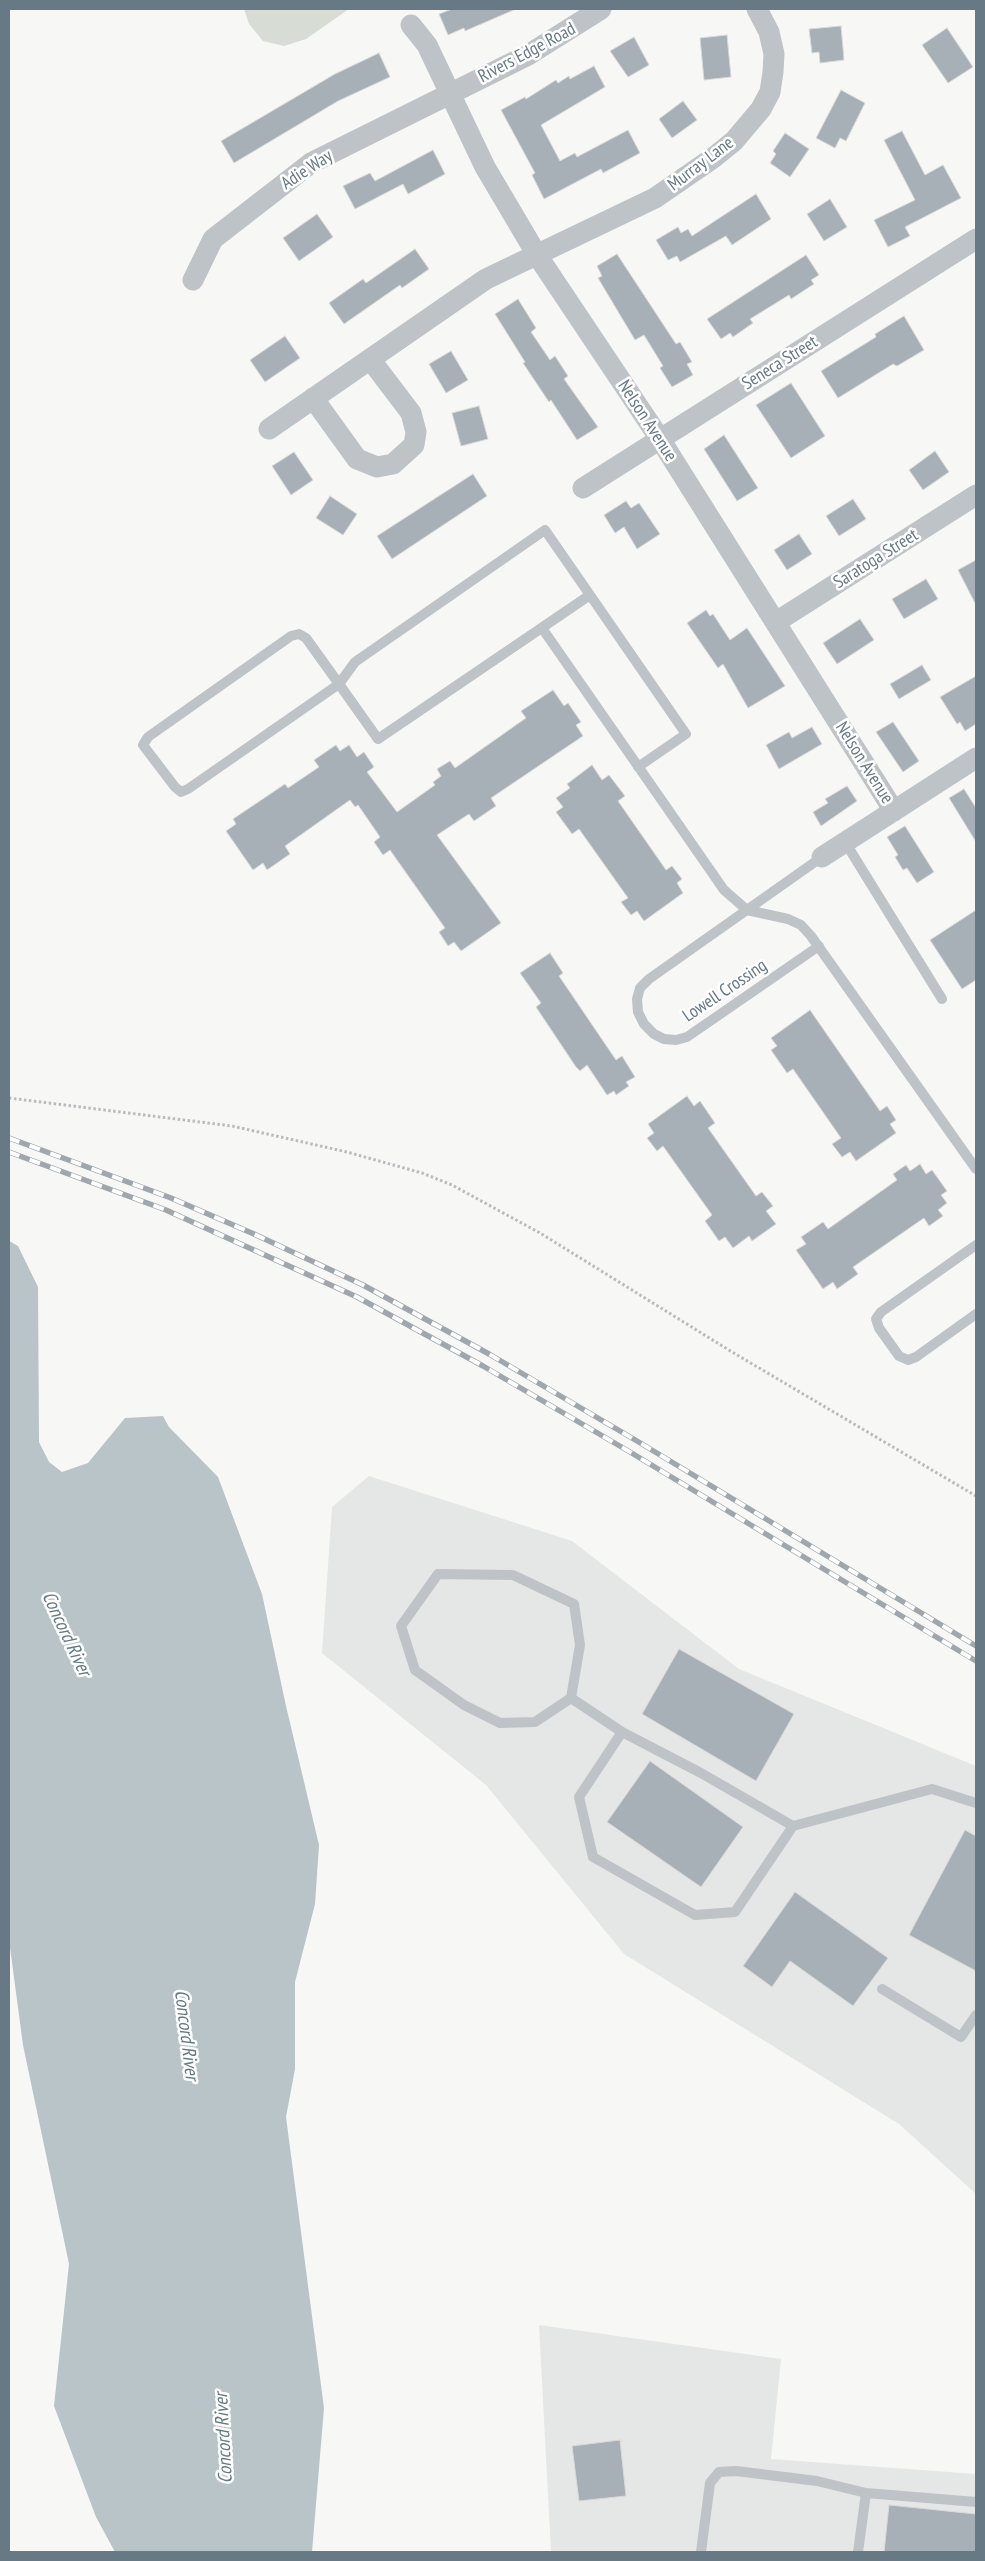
<!DOCTYPE html>
<html>
<head>
<meta charset="utf-8">
<style>
	body { margin:0 }
	#map { position:relative; width:985px; height:2561px; overflow:hidden; background:#f7f7f5; font-family:"PT Sans Narrow",sans-serif }
	canvas { display:block }
	.frame { position:absolute; inset:0; border:10px solid #677985; pointer-events:none }
</style>
</head>
<body>
<div id="map">
<canvas width="985" height="2561"></canvas>
<div class="frame"></div>
</div>
<script>
const context = document.querySelector('canvas').getContext('2d');
context.lineJoin = 'round';
function fill(path, color) { context.fillStyle = color; context.fill(path, 'evenodd'); }
const shape = rows => new Path2D(rows.map(r => 'M' + r).join(''));
function strokePath(path, color, width, dash) { context.strokeStyle = color; context.lineWidth = width; context.lineCap = dash ? 'butt' : 'round'; context.setLineDash(dash || []); context.stroke(path); }
function write(font, color, halo, rows, align = 'center') {
  context.font = font + ' "PT Sans Narrow",sans-serif'; context.lineWidth = 5; context.setLineDash([]); context.textBaseline = 'middle'; context.strokeStyle = halo; context.fillStyle = color; for (const [text, x, y, turn = 0] of rows) {
    context.save(); context.translate(x, y); context.rotate((+turn || 0) * Math.PI / 180); context.textAlign = isNaN(turn) ? turn : align; if (halo) context.strokeText(text, 0, 0); context.fillText(text, 0, 0); context.restore();
  }
}
fill(shape([
	[369,1476,572,1541,739,1669,976,1766,976,2194,899,2124,624,1954,486,1785,322,1653,332,1507],
	[539,2325,781,2359,771,2459,976,2474,976,2552,551,2552]
]), '#e5e6e6');
fill(shape([
	[244,9,349,9,306,39,284,46,263,41,249,24]
]), '#d7dcd4');
fill(shape([
	[9,1241,18,1246,38,1287,39,1442,49,1462,62,1472,88,1463,125,1418,163,1416,169,1427,218,1477,262,1594,286,1706,319,1845,315,1904,295,1982,295,2069,286,2117,324,2408,312,2552,115,2552,96,2517,54,2406,69,2264,23,2045,9,1940]
]), '#b8c4c8');
const building = shape([
	[452,9,516,9,465,31,464,28,448,35,439,14,452,9],
	[841,26,844,60,820,63,819,52,812,53,809,29,841,26],
	[947,28,973,67,948,83,922,45,947,28],
	[727,35,731,77,704,80,700,38,727,35],
	[634,37,649,65,628,77,610,51,634,37],
	[379,53,390,77,338,101,234,163,221,141,335,74,379,53],
	[594,66,605,87,541,125,560,161,575,153,577,157,628,130,640,153,603,173,601,169,544,199,532,175,535,173,501,110,525,97,526,99,556,80,558,83,569,76,570,79,594,66],
	[841,90,865,103,846,141,840,138,835,148,816,138,841,90],
	[683,101,697,120,672,138,659,119,683,101],
	[902,131,925,175,943,165,961,198,905,227,910,236,888,247,874,220,915,200,884,140,902,131],
	[785,133,809,149,790,177,770,163,776,154,773,151,785,133],
	[433,150,445,174,408,194,403,184,355,209,343,186,370,173,375,181,433,150],
	[756,194,771,219,732,245,726,236,680,262,677,256,668,260,656,240,678,227,681,233,688,229,692,236,756,194],
	[830,199,847,227,824,241,807,214,830,199],
	[317,214,333,237,299,261,283,238,317,214],
	[415,249,429,269,402,288,400,285,344,324,329,303,363,279,366,283,415,249],
	[617,254,676,344,680,342,692,362,687,364,693,375,672,387,660,368,663,366,644,335,635,340,598,278,602,276,597,266,617,254],
	[806,255,819,275,811,280,814,284,791,299,789,295,750,319,753,323,733,337,730,333,721,339,707,319,806,255],
	[518,299,536,328,531,332,550,360,555,356,568,376,564,379,598,427,577,440,551,400,549,402,523,363,525,362,495,314,518,299],
	[904,316,924,350,897,366,893,364,838,398,821,371,876,337,875,334,904,316],
	[285,336,300,358,265,382,250,360,285,336],
	[451,351,468,380,446,393,429,364,451,351],
	[791,383,825,436,791,458,756,405,791,383],
	[479,406,488,439,461,446,452,413,479,406],
	[724,435,758,488,737,501,704,449,724,435],
	[935,451,949,472,923,490,909,470,935,451],
	[294,452,313,480,291,495,272,466,294,452],
	[473,474,487,496,392,559,377,536,473,474],
	[330,496,357,514,343,535,316,518,330,496],
	[853,499,866,519,839,536,826,516,853,499],
	[626,501,631,508,639,503,660,534,637,549,624,527,615,533,604,515,626,501],
	[799,534,812,554,787,570,774,550,799,534],
	[976,560,976,605,958,570,976,560],
	[926,579,938,599,904,619,892,599,926,579],
	[706,610,710,616,713,614,730,640,747,628,785,686,748,708,723,664,718,668,687,623,706,610],
	[860,619,874,640,837,664,823,643,860,619],
	[922,665,931,680,899,699,890,684,922,665],
	[976,676,976,724,965,731,960,722,957,724,940,697,976,676],
	[553,690,564,706,568,703,581,722,576,725,583,736,491,798,496,806,474,821,469,814,437,835,501,923,461,951,454,942,448,946,439,932,445,928,390,850,383,855,374,842,380,837,358,805,355,807,350,800,285,846,290,854,267,870,263,863,253,870,226,831,236,824,233,819,285,784,288,788,319,767,314,760,336,745,340,751,349,745,357,757,364,752,374,767,367,772,397,812,435,785,433,782,441,776,437,769,450,761,455,768,526,718,521,711,553,690],
	[893,722,919,761,903,772,876,732,893,722],
	[812,727,822,744,779,769,766,745,789,732,792,738,812,727],
	[592,765,602,780,609,775,625,796,618,801,666,870,672,866,682,879,677,883,683,893,644,921,637,911,631,915,621,902,628,898,579,829,572,834,556,812,563,807,556,798,570,788,567,784,592,765],
	[847,786,857,801,821,826,813,812,828,803,825,799,847,786],
	[964,789,976,808,976,842,949,798,964,789],
	[905,826,934,872,917,883,907,868,903,870,895,857,898,855,887,837,905,826],
	[976,910,976,980,962,989,930,940,976,910],
	[550,953,563,973,559,976,616,1060,622,1056,635,1077,626,1082,629,1086,616,1095,614,1091,607,1095,587,1065,580,1071,576,1067,536,1007,541,1003,520,973,550,953],
	[810,1010,880,1111,887,1106,896,1120,890,1124,896,1133,856,1161,850,1152,842,1157,832,1144,841,1138,793,1069,787,1073,771,1050,777,1046,771,1038,810,1010],
	[687,1096,694,1106,700,1101,715,1123,708,1128,756,1196,762,1192,773,1206,766,1211,776,1224,752,1241,749,1236,733,1248,725,1237,719,1241,705,1221,712,1215,663,1146,657,1151,647,1138,654,1133,648,1124,687,1096],
	[920,1164,926,1174,932,1170,947,1191,941,1195,947,1203,938,1210,943,1216,929,1226,924,1218,853,1267,858,1274,837,1289,833,1282,823,1289,796,1250,806,1244,801,1237,823,1222,828,1229,897,1180,893,1174,906,1165,910,1171,920,1164],
	[679,1649,794,1714,756,1781,642,1714,679,1649],
	[650,1761,743,1827,701,1887,607,1822,650,1761],
	[965,1830,976,1836,976,1971,909,1935,965,1830],
	[795,1892,888,1958,853,2006,790,1961,772,1987,743,1966,795,1892],
	[620,2440,626,2496,579,2501,572,2446,620,2440],
	[889,2505,976,2514,976,2552,884,2552,889,2505]
]);
fill(building, '#a7b0b6');
strokePath(building, '#d9d9d7', 1);
strokePath(shape([
	[9,1098,232,1126,347,1152,422,1173,452,1185,540,1233,732,1352,976,1496]
]), '#b9bcbf', 3, [2.5, 2.5]);
strokePath(shape([
	[590,595,378,739,339,684,306,638,299,634,291,636,148,737,143,745,175,787,181,792,188,789,339,684,355,662,545,530,590,595,686,734,638,767],
	[542,628,724,890,747,910,788,919,801,925,811,936,976,1169],
	[845,842,942,999],
	[819,946,687,1037,676,1040,664,1039,654,1034,644,1024,638,1012,637,999,640,988,649,979,822,857],
	[976,1245,881,1312,876,1319,879,1328,899,1356,908,1360,916,1357,976,1314],
	[438,1574,513,1575,574,1604,580,1645,571,1698,535,1722,500,1723,464,1705,415,1670,401,1626,438,1574],
	[571,1698,622,1732,701,1773,793,1826,932,1789,976,1803],
	[622,1732,579,1797,593,1857,695,1915,735,1912,793,1826],
	[882,1989,961,2037,976,2015],
	[701,2552,710,2483,719,2472,736,2471,817,2481,866,2493],
	[858,2552,866,2493,976,2502]
]), '#bec3c7', 10);
strokePath(shape([
	[411,25,427,45,485,167,537,255,660,439,894,811],
	[193,280,213,239,311,163,528,55,601,9],
	[313,398,357,459,377,467,393,464,414,445,416,432,411,413,370,359],
	[269,429,486,279,655,198,713,158,734,141,761,109,770,92,773,72,774,54,769,32,757,9],
	[583,488,976,239],
	[776,622,976,495],
	[822,857,976,758]
]), '#bec3c7', 21);
const rail = shape([
	[9,1138,171,1198,254,1234,363,1285,489,1354,637,1441,976,1646],
	[9,1152,166,1210,357,1297,483,1366,630,1452,976,1661]
]);
strokePath(rail, '#a0a7ac', 5.5);
strokePath(rail, '#fff', 4, [11]);
write('18px', '#677985', '#fff', [
	["Rivers Edge Road",527,53,-28],
	["Murray Lane",701,164,-37],
	["Adie Way",307,170,-33],
	["Seneca Street",780,363,-32],
	["Nelson Avenue",647,421,57],
	["Saratoga Street",876,559,-32],
	["Nelson Avenue",864,763,58],
	["Lowell Crossing",725,991,-34]
]);
write('italic 19px', '#637a81', '#fff', [
	["Concord River",66,1634,65],
	["Concord River",186,2035,83],
	["Concord River",224,2438,-93]
]);
</script>
</body>
</html>
